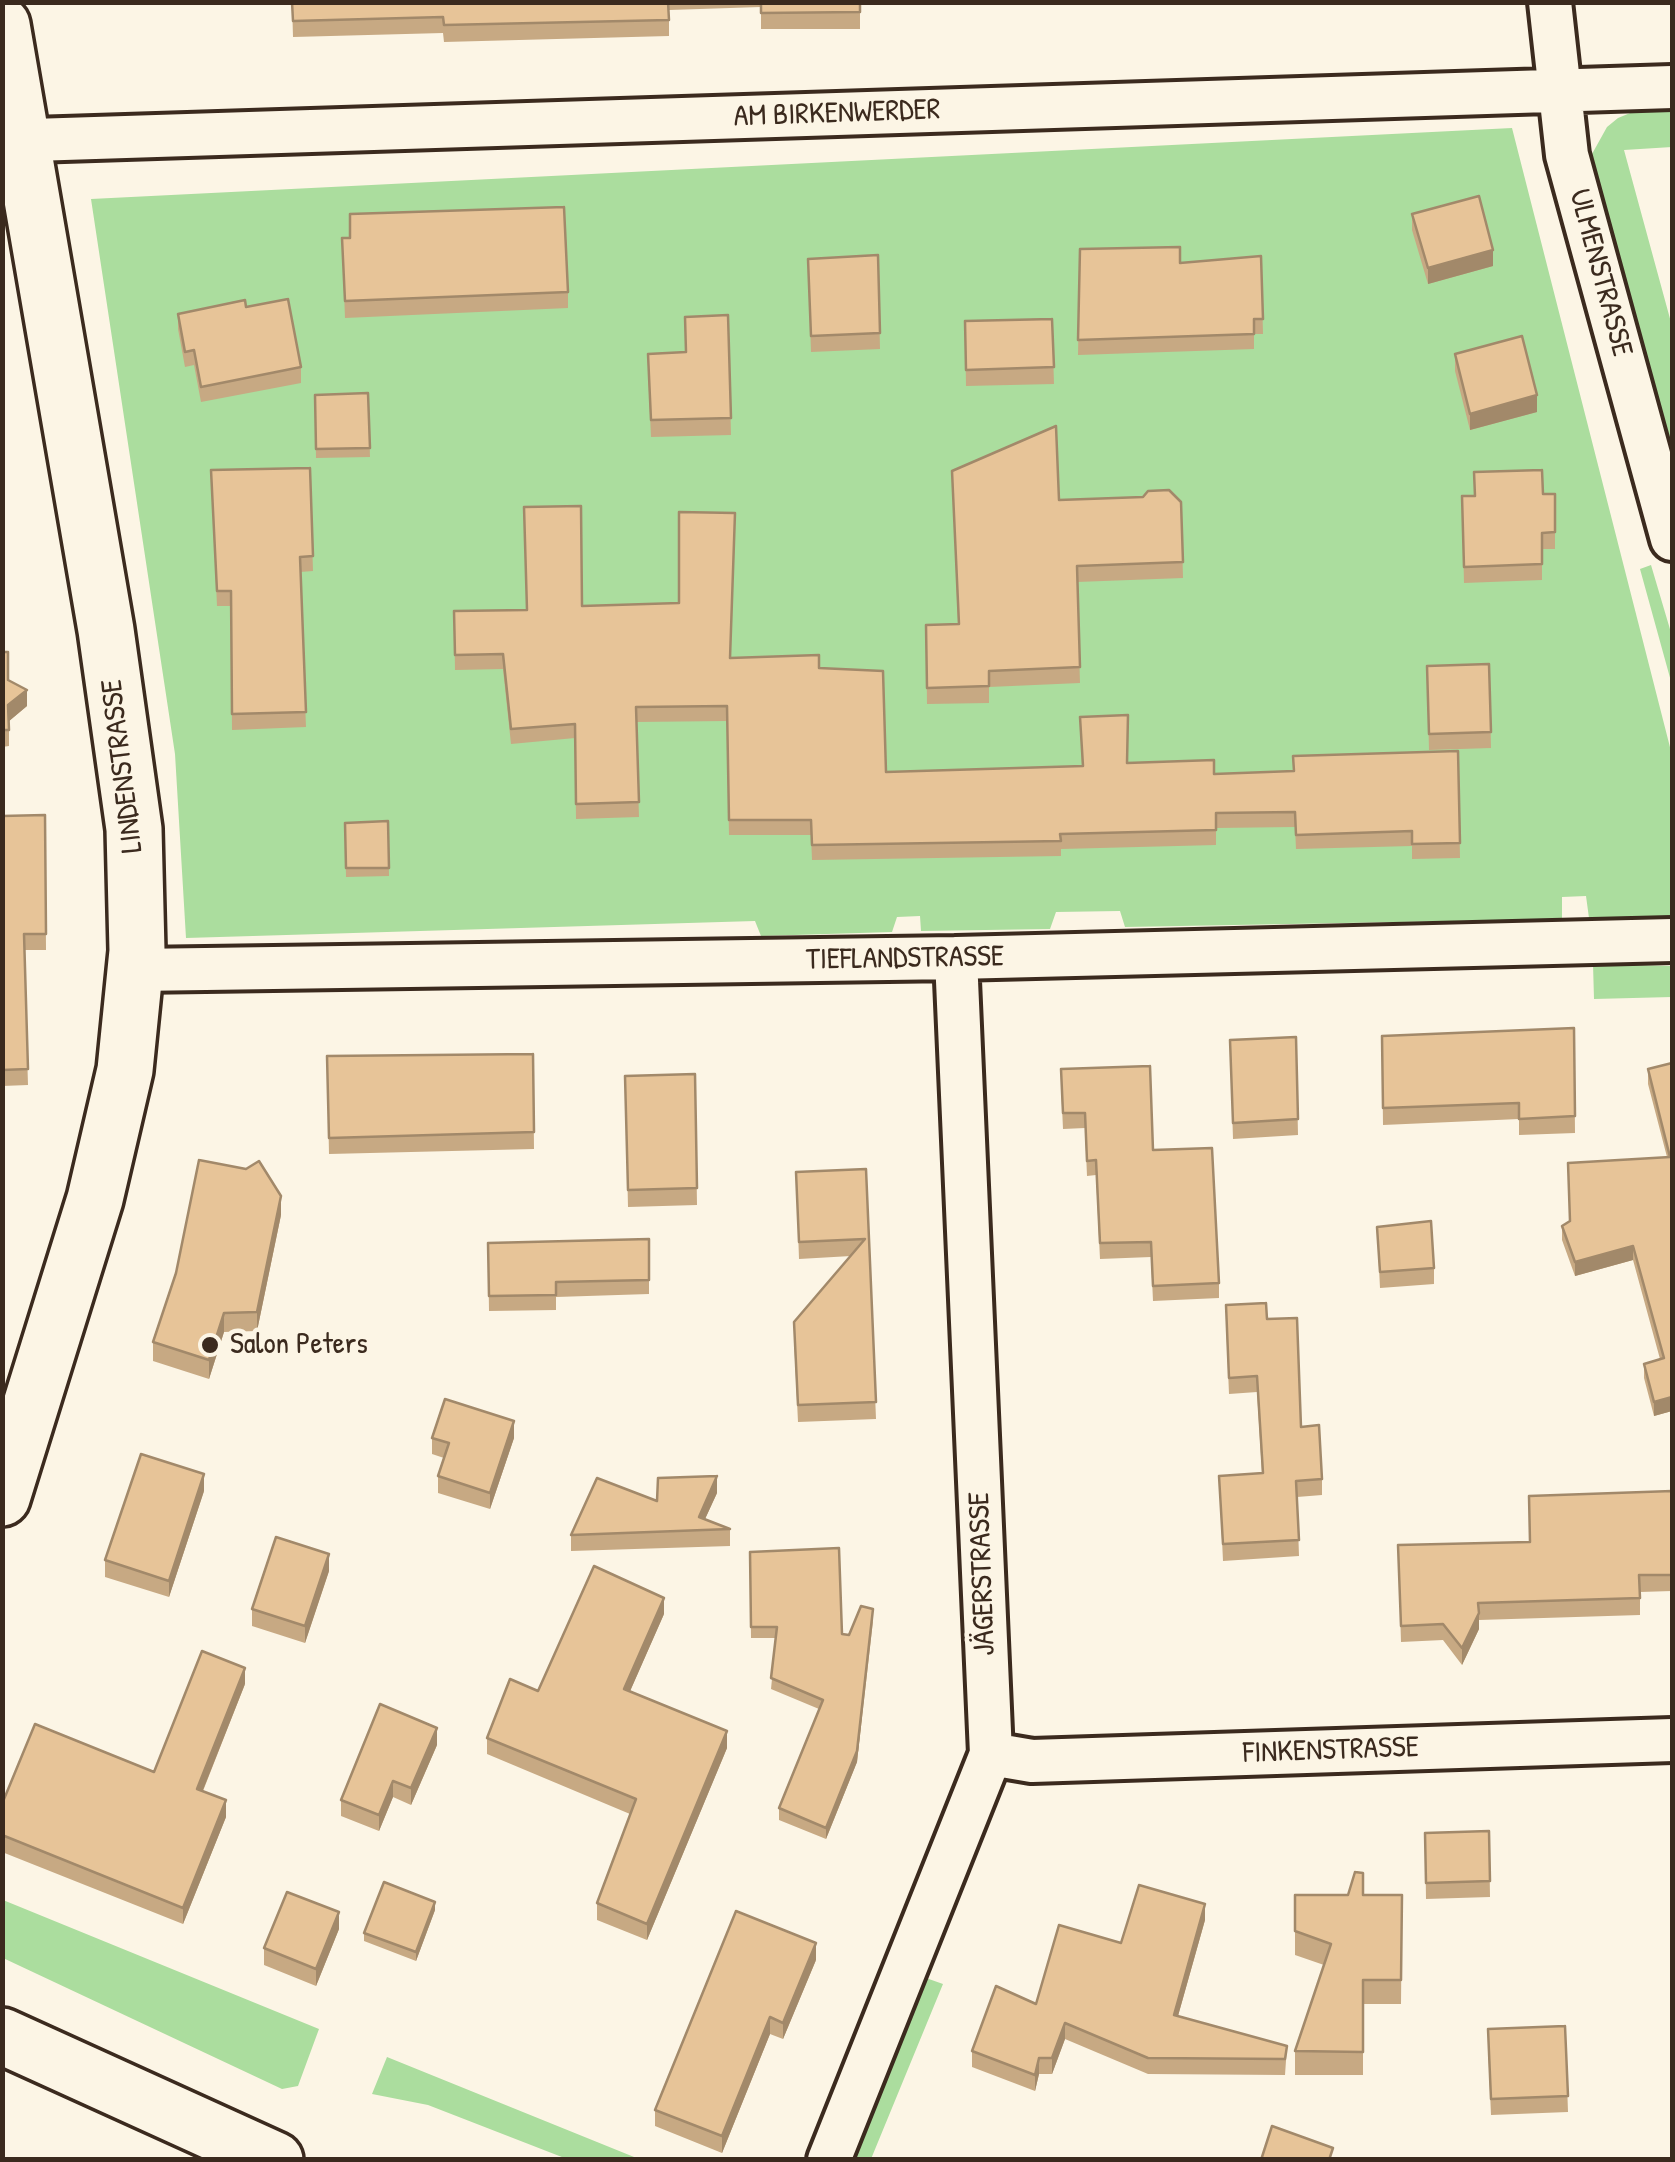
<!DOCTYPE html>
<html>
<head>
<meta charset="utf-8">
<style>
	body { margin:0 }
	#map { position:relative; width:1675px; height:2162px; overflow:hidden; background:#fcf5e5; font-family:"Patrick Hand",sans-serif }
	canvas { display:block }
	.frame { position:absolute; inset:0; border:5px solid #3b2a1e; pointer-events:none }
</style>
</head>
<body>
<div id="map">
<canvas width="1675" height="2162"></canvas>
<div class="frame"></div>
</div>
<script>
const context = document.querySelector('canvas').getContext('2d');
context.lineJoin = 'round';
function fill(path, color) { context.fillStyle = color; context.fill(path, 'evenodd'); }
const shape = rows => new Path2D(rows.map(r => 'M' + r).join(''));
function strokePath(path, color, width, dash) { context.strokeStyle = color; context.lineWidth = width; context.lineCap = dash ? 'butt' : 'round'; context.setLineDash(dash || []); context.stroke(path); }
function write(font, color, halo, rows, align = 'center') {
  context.font = font + ' "Patrick Hand",sans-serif'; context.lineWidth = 9; context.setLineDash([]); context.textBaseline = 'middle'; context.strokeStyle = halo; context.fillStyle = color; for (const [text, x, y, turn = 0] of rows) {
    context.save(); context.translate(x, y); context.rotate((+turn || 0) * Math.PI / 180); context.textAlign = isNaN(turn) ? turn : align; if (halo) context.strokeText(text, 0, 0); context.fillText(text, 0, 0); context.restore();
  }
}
fill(shape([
	[1672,110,1672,147,1624,150,1672,326,1672,461,1592,170,1592,154,1607,127,1618,118,1635,111],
	[1512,128,1672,755,1672,916,1589,918,1586,896,1562,897,1562,919,1125,927,1120,911,1056,912,1050,929,921,931,920,916,897,917,892,932,761,936,755,921,186,938,175,754,91,199],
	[1651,565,1672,636,1672,685,1640,569],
	[1593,964,1672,966,1672,997,1594,999],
	[3,1900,319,2029,298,2086,282,2089,3,1958],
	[926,1978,943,1984,871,2159,848,2160],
	[387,2057,639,2159,567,2159,428,2105,372,2094]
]), '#abdd9e');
const street = shape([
	[1550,2,1567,155,1672,539],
	[2,141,1672,87],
	[137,970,956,958,1672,940],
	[991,1754,1032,1761,1672,1740],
	[829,2160,991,1754,956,958]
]);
const secondary = shape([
	[2,25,106,630,134,829,137,951,125,1070,95,1199,2,1498],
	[2,2036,275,2160]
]);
strokePath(street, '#3b2a1e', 50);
strokePath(secondary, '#3b2a1e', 62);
strokePath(street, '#fcf5e5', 42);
strokePath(secondary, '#fcf5e5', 55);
fill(shape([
	[292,2,860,2,860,29,761,29,761,7,669,10,669,36,444,42,443,33,293,37],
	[1412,214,1493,266,1428,284,1412,230],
	[342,238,568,292,568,308,345,318],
	[1080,249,1180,263,1261,256,1263,334,1254,334,1254,349,1078,355],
	[878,255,880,349,811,352,808,259],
	[246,307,301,367,301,383,201,402,194,365,185,367,178,329,178,314],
	[728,315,731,435,651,437,648,370,685,352],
	[1052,319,1054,384,966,386,965,321],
	[1455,354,1537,412,1470,430,1455,371],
	[368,393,370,457,316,458,315,395],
	[310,468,313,571,300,572,306,727,232,730,231,606,217,606,211,470],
	[952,471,1059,500,1181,502,1183,578,1077,582,1080,683,989,687,989,703,927,704,926,625,958,624],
	[1555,494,1555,549,1542,549,1542,580,1464,583,1462,496],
	[582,606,730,658,819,668,886,772,1082,766,1080,717,1127,763,1214,774,1293,771,1293,756,1458,751,1460,858,1412,859,1412,846,1296,849,1295,827,1216,828,1216,845,1061,849,1061,856,812,860,811,835,729,835,727,721,636,722,639,817,576,819,575,738,511,744,503,669,455,670,454,611,526,610],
	[2,652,8,680,27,706,9,721,9,746,2,747],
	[1489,664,1491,748,1429,750,1427,666],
	[45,815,46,950,24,950,28,1085,2,1086,2,816],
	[388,821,389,876,346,877,345,823],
	[1574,1028,1575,1133,1519,1135,1519,1119,1383,1125,1382,1036],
	[1296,1037,1298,1135,1233,1139,1230,1040],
	[533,1054,534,1149,329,1154,327,1056],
	[1672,1063,1672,1411,1654,1416,1644,1378,1644,1364,1660,1359,1633,1260,1575,1276,1562,1240,1562,1226,1667,1157,1648,1084,1648,1069],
	[695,1074,697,1205,628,1207,625,1076],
	[1061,1085,1153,1150,1219,1283,1219,1298,1153,1301,1151,1257,1100,1259,1096,1175,1087,1176,1085,1128,1063,1129],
	[866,1169,876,1419,798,1422,794,1339,851,1256,799,1259,796,1172],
	[281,1215,257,1331,224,1332,209,1379,153,1361,153,1342],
	[1377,1227,1434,1268,1434,1284,1380,1288],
	[649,1239,649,1294,556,1297,556,1310,489,1311,488,1243],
	[1267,1319,1301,1427,1322,1479,1322,1495,1297,1497,1299,1556,1223,1561,1219,1476,1262,1473,1257,1392,1229,1394,1226,1322],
	[432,1438,514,1438,490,1509,438,1493,438,1476,444,1458,432,1454],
	[204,1491,169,1597,105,1577,105,1560],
	[1672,1491,1672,1591,1640,1592,1640,1615,1479,1620,1479,1629,1462,1665,1443,1640,1401,1642,1398,1545,1530,1542],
	[717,1493,705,1519,730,1529,730,1546,571,1551,571,1535,657,1501],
	[750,1552,842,1634,849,1635,873,1621,857,1762,826,1839,779,1820,779,1808,819,1709,771,1689,776,1638,751,1638],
	[329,1571,305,1643,252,1626,252,1609],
	[664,1614,630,1691,727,1748,647,1940,597,1920,597,1903,630,1814,487,1754,487,1738,538,1691],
	[245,1684,203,1791,226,1817,183,1924,2,1852,2,1804,154,1772],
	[437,1745,411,1805,393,1797,379,1831,341,1816,341,1800],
	[1489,1831,1490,1897,1426,1899,1425,1833],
	[1295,1895,1402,1895,1401,2004,1363,2004,1363,2075,1295,2075,1295,2051,1324,1965,1295,1955],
	[435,1910,416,1961,364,1941,364,1933],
	[1205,1920,1178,2016,1287,2046,1285,2075,1148,2074,1065,2039,1052,2074,1039,2074,1035,2091,972,2067,972,2051,1121,1943],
	[339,1929,316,1986,264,1965,264,1948],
	[816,1960,783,2039,770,2034,722,2153,655,2126,655,2110],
	[1565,2026,1568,2112,1491,2115,1488,2045]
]), '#c7a983');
fill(shape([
	[1493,250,1493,266,1428,284,1428,268],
	[1537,395,1537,412,1470,430,1470,414],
	[27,690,27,706,8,722,8,705],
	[281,1196,281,1215,257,1331,257,1312],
	[1633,1246,1633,1260,1575,1276,1575,1262],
	[224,1313,224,1332,209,1379,209,1360],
	[1672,1397,1672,1411,1654,1416,1654,1402],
	[514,1421,514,1438,490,1509,490,1493],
	[204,1474,204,1491,169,1597,169,1581],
	[717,1476,717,1493,700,1530,699,1517],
	[329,1554,329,1571,305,1643,305,1626],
	[664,1598,664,1614,624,1705,624,1689],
	[873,1609,857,1762,826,1839,826,1828],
	[1479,1613,1479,1629,1462,1665,1462,1648],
	[245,1668,245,1684,197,1805,197,1789],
	[437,1728,437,1745,411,1805,411,1788],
	[727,1731,727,1748,647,1940,647,1924],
	[393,1781,393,1797,379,1831,379,1815],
	[226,1800,226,1817,183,1924,183,1908],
	[435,1902,435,1910,416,1961,416,1952],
	[1205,1904,1205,1920,1174,2030,1174,2015],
	[339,1912,339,1929,316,1986,316,1969],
	[816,1943,816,1960,783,2039,783,2023],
	[770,2017,770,2034,722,2153,722,2136],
	[1065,2023,1065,2039,1052,2074,1052,2058],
	[1039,2058,1039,2074,1035,2091,1035,2075]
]), '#a2896a');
const building = shape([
	[292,2,668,2,669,20,444,25,443,17,293,21,292,2],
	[761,2,860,2,860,12,761,13,761,2],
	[1479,196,1493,250,1428,268,1412,214,1479,196],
	[564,207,568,292,345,301,342,238,350,238,350,214,564,207],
	[1180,247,1180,263,1261,256,1263,319,1254,319,1254,334,1078,340,1080,249,1180,247],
	[878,255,880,333,811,336,808,259,878,255],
	[288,299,301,367,201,387,194,350,185,352,178,314,245,300,246,307,288,299],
	[728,315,731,418,651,420,648,354,686,352,685,317,728,315],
	[1052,319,1054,367,966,370,965,321,1052,319],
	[1522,336,1537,395,1470,414,1455,354,1522,336],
	[368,393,370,448,316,449,315,395,368,393],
	[1056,426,1059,500,1143,497,1148,491,1169,490,1181,502,1183,562,1077,566,1080,667,989,671,989,686,927,688,926,625,959,624,952,471,1056,426],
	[310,468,313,556,300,557,306,712,232,714,231,591,217,591,211,470,310,468],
	[1542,470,1543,494,1555,494,1555,532,1542,533,1542,564,1464,567,1462,496,1475,496,1474,472,1542,470],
	[581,506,582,606,679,603,679,512,735,513,730,658,819,655,819,668,883,671,886,772,1083,766,1080,717,1128,715,1127,763,1214,760,1214,774,1294,771,1293,756,1458,751,1460,843,1412,844,1412,831,1296,835,1295,812,1216,813,1216,830,1060,834,1061,841,812,845,811,820,729,820,727,706,636,707,639,802,576,804,575,724,511,729,503,654,455,655,454,611,527,610,524,507,581,506],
	[2,652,8,652,8,680,27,690,8,705,9,730,2,730,2,652],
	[1489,664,1491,732,1429,734,1427,666,1489,664],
	[45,815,46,934,24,934,28,1069,2,1070,2,816,45,815],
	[388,821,389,868,346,868,345,823,388,821],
	[1574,1028,1575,1116,1519,1119,1519,1103,1383,1108,1382,1036,1574,1028],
	[1296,1037,1298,1119,1233,1123,1230,1040,1296,1037],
	[533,1054,534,1132,329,1138,327,1056,533,1054],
	[1672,1063,1672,1397,1654,1402,1644,1364,1664,1358,1633,1246,1575,1262,1562,1226,1570,1221,1568,1163,1670,1157,1648,1069,1672,1063],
	[1150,1066,1153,1150,1212,1148,1219,1283,1153,1286,1151,1242,1100,1243,1096,1160,1087,1161,1085,1113,1063,1113,1061,1069,1150,1066],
	[695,1074,697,1188,628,1190,625,1076,695,1074],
	[199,1160,246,1169,259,1161,281,1196,257,1312,224,1313,209,1360,153,1342,176,1273,199,1160],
	[866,1169,876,1402,798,1405,794,1322,865,1239,799,1242,796,1172,866,1169],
	[1431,1221,1434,1268,1380,1272,1377,1227,1431,1221],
	[649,1239,649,1280,556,1282,556,1295,489,1296,488,1243,649,1239],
	[1266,1303,1267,1319,1297,1318,1301,1427,1319,1425,1322,1479,1296,1481,1299,1540,1223,1544,1219,1476,1263,1473,1257,1376,1229,1378,1226,1305,1266,1303],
	[445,1399,514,1421,490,1493,438,1476,449,1443,432,1438,445,1399],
	[141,1454,204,1474,169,1581,105,1560,141,1454],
	[717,1476,699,1517,730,1529,571,1535,597,1478,657,1501,658,1478,717,1476],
	[1672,1491,1672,1575,1639,1575,1640,1598,1478,1603,1479,1613,1462,1648,1443,1624,1401,1626,1398,1545,1530,1542,1529,1496,1672,1491],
	[276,1537,329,1554,305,1626,252,1609,276,1537],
	[839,1548,842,1634,849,1635,861,1606,873,1609,857,1751,826,1828,779,1808,823,1700,771,1678,777,1627,751,1627,750,1552,839,1548],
	[594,1566,664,1598,624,1689,727,1731,647,1924,597,1903,636,1799,487,1738,510,1679,538,1691,594,1566],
	[202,1651,245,1668,197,1789,226,1800,183,1908,2,1835,2,1804,35,1724,154,1772,202,1651],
	[380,1704,437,1728,411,1788,393,1781,379,1815,341,1800,380,1704],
	[1489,1831,1490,1881,1426,1883,1425,1833,1489,1831],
	[1355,1872,1363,1873,1363,1895,1402,1895,1401,1980,1363,1980,1363,2052,1295,2051,1331,1944,1295,1931,1295,1895,1348,1895,1355,1872],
	[384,1882,435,1902,416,1952,364,1933,384,1882],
	[1139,1885,1205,1904,1174,2015,1287,2046,1285,2059,1148,2058,1065,2023,1052,2058,1039,2058,1035,2075,972,2051,996,1986,1036,2004,1059,1925,1121,1943,1139,1885],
	[287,1892,339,1912,316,1969,264,1948,287,1892],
	[736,1911,816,1943,783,2023,770,2017,722,2136,655,2110,736,1911],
	[1565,2026,1568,2096,1491,2099,1488,2029,1565,2026],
	[1272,2126,1333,2148,1329,2160,1261,2160,1272,2126]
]);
fill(building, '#e7c498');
strokePath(building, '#a2896a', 2.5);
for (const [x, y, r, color] of [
	[210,1345,10,"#3b2a1e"]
]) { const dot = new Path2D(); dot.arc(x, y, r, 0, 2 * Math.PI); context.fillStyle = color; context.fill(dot); strokePath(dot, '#fcf5e5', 4); }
write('30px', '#3b2a1e', '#fcf5e5', [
	["AM BIRKENWERDER",837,114,-2],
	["ULMENSTRASSE",1600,273,75],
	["LINDENSTRASSE",123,766,-97],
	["TIEFLANDSTRASSE",905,959,-1],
	["JÄGERSTRASSE",983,1574,-92],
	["FINKENSTRASSE",1331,1751,-2]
]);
write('30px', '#3b2a1e', '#fcf5e5', [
	["Salon Peters",230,1345]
], 'left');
</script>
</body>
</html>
